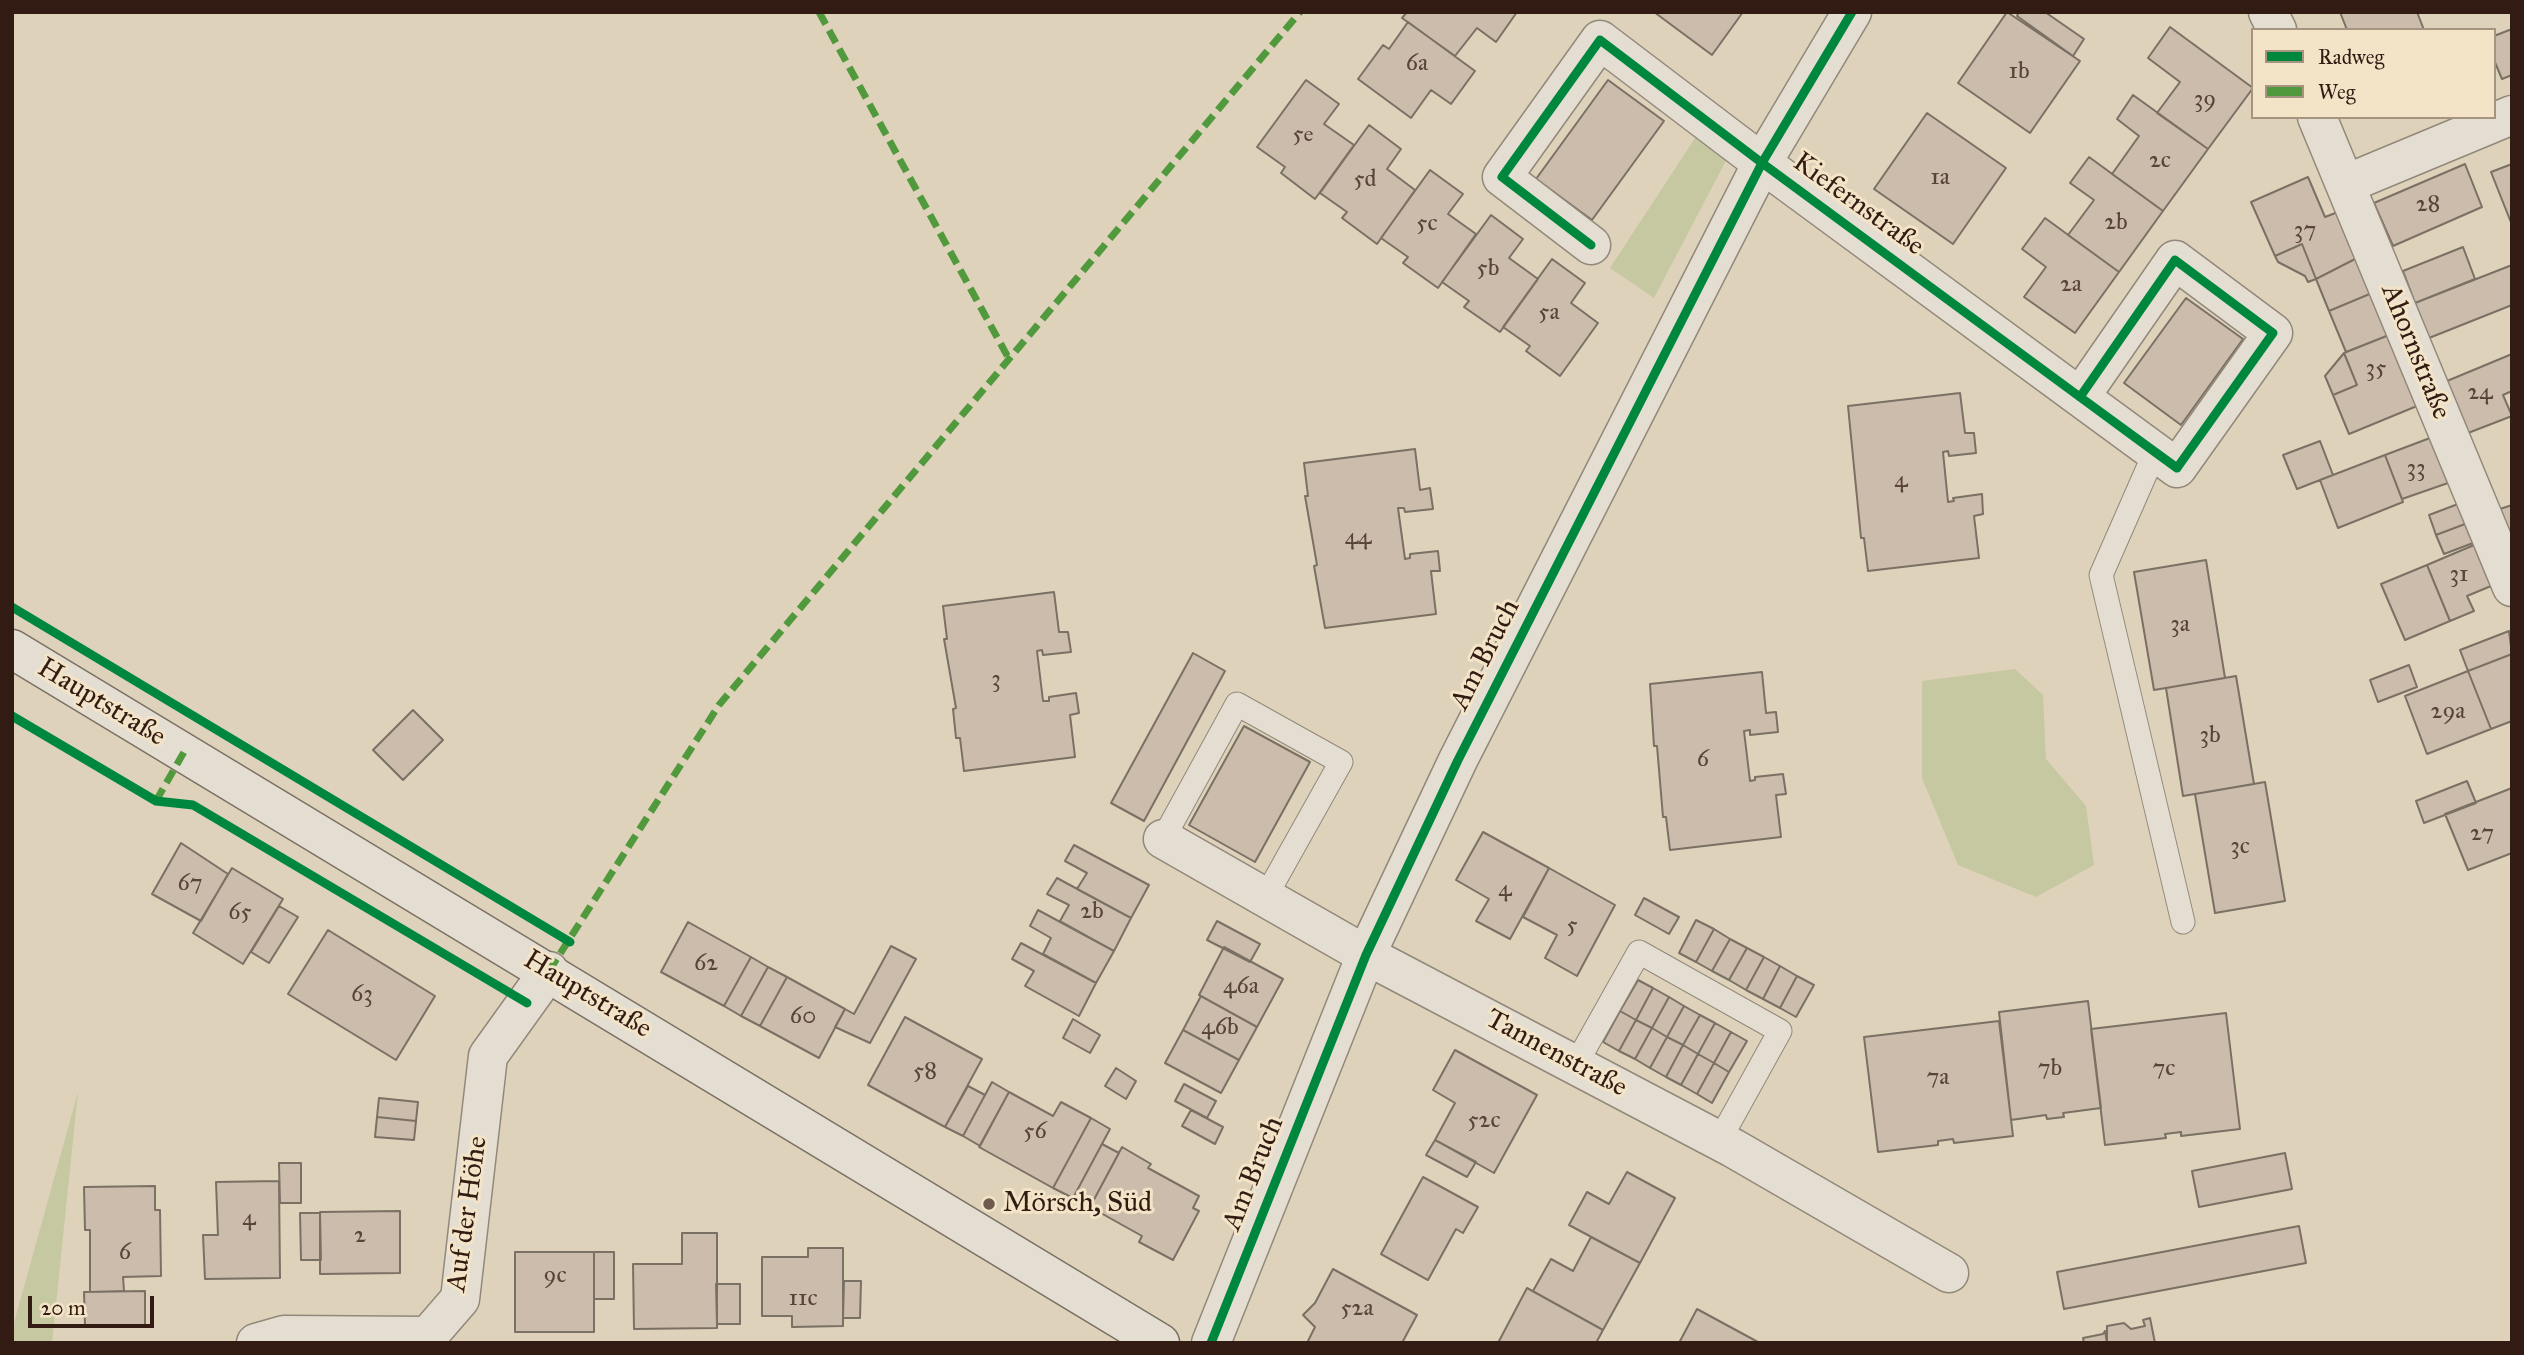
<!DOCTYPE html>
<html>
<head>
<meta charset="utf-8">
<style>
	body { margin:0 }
	#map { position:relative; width:2524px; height:1355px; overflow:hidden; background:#ded2ba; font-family:"IM FELL Great Primer",serif }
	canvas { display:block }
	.frame { position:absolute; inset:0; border:14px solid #321b13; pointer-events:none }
	.legend { position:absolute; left:2251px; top:28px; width:245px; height:91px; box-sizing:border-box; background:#f3e4c8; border:2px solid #a69480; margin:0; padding:9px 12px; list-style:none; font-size:21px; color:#321b13 }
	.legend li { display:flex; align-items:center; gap:14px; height:35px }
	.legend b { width:35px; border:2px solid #a69480 }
	.scale { position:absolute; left:28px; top:1296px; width:126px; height:32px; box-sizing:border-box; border:4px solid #321b13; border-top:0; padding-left:9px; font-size:21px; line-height:24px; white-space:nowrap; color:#321b13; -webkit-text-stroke:5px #f3e4c8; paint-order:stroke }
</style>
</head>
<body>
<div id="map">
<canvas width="2524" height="1355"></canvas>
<div class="frame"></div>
<ul class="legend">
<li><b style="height:9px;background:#00873e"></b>Radweg</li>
<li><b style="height:9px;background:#50993d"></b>Weg</li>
</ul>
<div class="scale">20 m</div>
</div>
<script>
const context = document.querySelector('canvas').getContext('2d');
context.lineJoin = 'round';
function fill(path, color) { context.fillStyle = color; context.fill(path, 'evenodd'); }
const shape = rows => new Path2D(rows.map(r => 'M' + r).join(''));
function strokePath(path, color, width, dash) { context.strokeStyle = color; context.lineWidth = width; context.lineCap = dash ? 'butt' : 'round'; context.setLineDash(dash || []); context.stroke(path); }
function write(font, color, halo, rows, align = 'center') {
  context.font = font + ' "IM FELL Great Primer",serif'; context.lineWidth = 6; context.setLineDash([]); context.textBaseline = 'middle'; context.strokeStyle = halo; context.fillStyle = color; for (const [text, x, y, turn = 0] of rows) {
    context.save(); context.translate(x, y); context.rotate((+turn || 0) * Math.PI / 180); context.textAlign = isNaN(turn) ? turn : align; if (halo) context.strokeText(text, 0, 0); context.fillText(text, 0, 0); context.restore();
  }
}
fill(shape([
	[1701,129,1731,151,1654,298,1610,268],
	[2015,669,2043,695,2046,759,2086,806,2094,865,2036,897,1958,865,1922,778,1922,681],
	[78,1092,52,1343,12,1343,12,1330]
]), '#c6c8a2');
const building = shape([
	[1407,12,1517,12,1496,42,1477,28,1455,56,1402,18,1407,12],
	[1654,12,1743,12,1712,55,1654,12],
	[2007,12,2080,61,2030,133,1958,83,2007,12],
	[2019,12,2045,12,2084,39,2073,56,2017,16,2019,12],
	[2340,12,2417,12,2424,30,2347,30,2340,12],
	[1408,22,1475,71,1451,104,1431,90,1411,118,1358,79,1383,45,1389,49,1408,22],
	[2170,27,2253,88,2208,149,2157,113,2180,82,2148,58,2170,27],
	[2512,29,2512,75,2502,79,2494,60,2494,36,2512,29],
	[1306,80,1339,104,1324,124,1354,145,1315,199,1281,173,1285,167,1257,147,1306,80],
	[1608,80,1664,121,1592,220,1536,179,1608,80],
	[2133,95,2208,149,2163,211,2112,174,2139,136,2117,119,2133,95],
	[1927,113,2006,168,1953,244,1874,189,1927,113],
	[1369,125,1401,149,1387,169,1415,190,1377,244,1342,218,1347,212,1320,193,1369,125],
	[2089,157,2163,211,2119,272,2068,235,2094,200,2070,183,2089,157],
	[2465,164,2482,207,2393,246,2374,203,2465,164],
	[2512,164,2512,225,2491,172,2512,164],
	[1430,170,1463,194,1448,214,1476,234,1438,288,1403,263,1408,257,1381,238,1430,170],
	[2308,177,2325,217,2338,212,2357,258,2316,279,2302,244,2275,256,2251,202,2308,177],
	[1491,215,1523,239,1509,258,1538,279,1500,332,1464,307,1469,301,1442,282,1491,215],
	[2045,218,2119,272,2075,333,2024,297,2046,267,2022,249,2045,218],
	[2302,244,2316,279,2308,282,2305,276,2278,262,2275,256,2302,244],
	[2463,247,2475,279,2415,303,2403,271,2463,247],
	[2357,258,2372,293,2329,311,2316,279,2357,258],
	[1552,259,1585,283,1571,303,1598,323,1560,376,1526,351,1530,346,1503,327,1552,259],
	[2512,265,2512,305,2429,338,2415,303,2512,265],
	[2372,293,2389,335,2346,352,2329,311,2372,293],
	[2186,298,2243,339,2181,425,2124,383,2186,298],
	[2389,335,2417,406,2349,434,2333,395,2357,385,2344,353,2389,335],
	[2344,353,2357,385,2333,395,2325,376,2344,353],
	[2512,354,2512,391,2503,395,2512,416,2468,433,2447,381,2512,354],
	[1960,393,1965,433,1974,433,1976,453,1949,456,1948,451,1943,452,1948,502,1954,501,1953,498,1982,494,1983,514,1974,516,1979,558,1868,571,1864,538,1861,538,1848,406,1960,393],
	[2430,438,2448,483,2402,499,2385,455,2430,438],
	[2320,441,2333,475,2297,489,2283,455,2320,441],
	[1415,449,1420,490,1430,488,1433,509,1405,512,1404,508,1398,508,1405,559,1410,558,1410,554,1438,551,1440,571,1431,571,1436,614,1325,628,1314,566,1317,565,1305,496,1308,496,1304,463,1415,449],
	[2385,455,2403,502,2338,528,2320,480,2385,455],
	[2458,504,2465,524,2436,535,2429,515,2458,504],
	[2512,505,2512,530,2509,531,2500,509,2512,505],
	[2465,524,2473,543,2444,554,2436,535,2465,524],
	[2474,545,2491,586,2467,596,2474,611,2450,621,2427,565,2474,545],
	[2206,560,2225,678,2154,690,2134,572,2206,560],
	[2427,565,2450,621,2405,640,2381,584,2427,565],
	[1054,592,1059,632,1068,632,1071,652,1043,655,1042,650,1037,651,1043,701,1049,701,1049,697,1076,693,1079,713,1070,715,1075,757,964,771,960,738,956,738,953,709,956,708,944,639,947,639,943,606,1054,592],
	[2509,631,2512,654,2468,671,2460,650,2509,631],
	[1193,653,1225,671,1144,821,1111,803,1193,653],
	[2512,654,2512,721,2491,729,2468,671,2512,654],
	[2409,665,2417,687,2378,702,2370,680,2409,665],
	[2468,671,2491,729,2427,754,2405,696,2468,671],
	[1762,672,1766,713,1776,712,1778,732,1750,735,1750,730,1744,731,1750,781,1755,780,1755,777,1783,774,1786,794,1776,795,1781,837,1670,850,1666,817,1663,817,1657,746,1654,746,1650,684,1762,672],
	[2236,676,2254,784,2183,796,2166,688,2236,676],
	[413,710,443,740,403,780,373,750,413,710],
	[1244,726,1310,762,1255,862,1189,825,1244,726],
	[2467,781,2476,803,2424,823,2416,801,2467,781],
	[2265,782,2285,901,2215,913,2195,794,2265,782],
	[2512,788,2512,853,2468,870,2445,814,2512,788],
	[1483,832,1549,868,1510,939,1476,921,1489,899,1456,880,1483,832],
	[181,843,228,874,201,921,152,894,181,843],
	[1074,845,1149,885,1131,918,1077,889,1087,873,1065,861,1074,845],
	[232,868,283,899,243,964,193,933,232,868],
	[1549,868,1615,905,1577,976,1545,958,1557,935,1523,917,1549,868],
	[1057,878,1131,918,1114,951,1060,921,1069,905,1047,894,1057,878],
	[1644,898,1679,917,1669,934,1635,915,1644,898],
	[279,906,298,917,269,963,251,952,279,906],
	[1038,910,1114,951,1096,983,1043,954,1051,938,1030,926,1038,910],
	[1696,920,1714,929,1696,962,1679,953,1696,920],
	[1217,921,1260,944,1250,962,1207,940,1217,921],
	[688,922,751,957,724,1006,661,972,688,922],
	[1714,929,1730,939,1712,971,1696,962,1714,929],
	[328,930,435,996,396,1060,288,994,328,930],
	[1730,939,1747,948,1729,980,1712,971,1730,939],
	[1021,943,1096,983,1079,1016,1025,986,1034,971,1012,959,1021,943],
	[891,946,916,959,870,1043,835,1027,845,1009,854,1014,891,946],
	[1224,947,1283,979,1257,1027,1199,995,1224,947],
	[1747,948,1764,957,1746,990,1729,980,1747,948],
	[751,957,768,967,741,1016,724,1006,751,957],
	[1764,957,1780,966,1763,999,1746,990,1764,957],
	[1780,966,1797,976,1780,1008,1763,999,1780,966],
	[768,967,787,977,760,1026,741,1016,768,967],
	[1797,976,1814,985,1796,1017,1780,1008,1797,976],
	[787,977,845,1009,819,1058,760,1026,787,977],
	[1638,980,1653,988,1636,1020,1620,1011,1638,980],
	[1653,988,1669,997,1652,1028,1636,1020,1653,988],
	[1201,996,1257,1027,1239,1060,1183,1030,1201,996],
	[1669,997,1684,1006,1667,1037,1652,1028,1669,997],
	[2088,1001,2101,1108,2063,1113,2064,1117,2047,1119,2046,1115,2011,1120,1999,1012,2088,1001],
	[1684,1006,1700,1015,1683,1045,1667,1037,1684,1006],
	[1620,1011,1636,1020,1619,1051,1603,1042,1620,1011],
	[2226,1013,2240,1129,2181,1136,2181,1132,2165,1134,2166,1138,2105,1145,2091,1029,2226,1013],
	[1700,1015,1715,1023,1698,1054,1683,1045,1700,1015],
	[905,1017,982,1059,945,1127,868,1085,905,1017],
	[1073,1019,1100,1035,1090,1053,1063,1038,1073,1019],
	[1636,1020,1652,1028,1635,1059,1619,1051,1636,1020],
	[1999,1021,2013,1136,1954,1143,1953,1139,1938,1141,1938,1145,1878,1152,1864,1037,1999,1021],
	[1715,1023,1731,1032,1714,1063,1698,1054,1715,1023],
	[1652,1028,1667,1037,1650,1068,1635,1059,1652,1028],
	[1183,1030,1239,1060,1221,1093,1165,1063,1183,1030],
	[1731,1032,1747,1041,1729,1072,1714,1063,1731,1032],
	[1667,1037,1683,1045,1666,1077,1650,1068,1667,1037],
	[1683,1045,1698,1054,1681,1085,1666,1077,1683,1045],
	[1455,1050,1537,1095,1494,1173,1435,1140,1455,1103,1433,1090,1455,1050],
	[1698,1054,1714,1063,1697,1094,1681,1085,1698,1054],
	[1714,1063,1729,1072,1712,1103,1697,1094,1714,1063],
	[1116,1068,1136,1081,1126,1099,1105,1086,1116,1068],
	[992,1082,1009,1092,980,1146,963,1136,992,1082],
	[1184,1084,1216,1101,1207,1118,1175,1101,1184,1084],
	[968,1086,985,1095,963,1136,945,1127,968,1086],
	[1009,1092,1053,1116,1061,1102,1091,1118,1053,1188,979,1147,1009,1092],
	[379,1098,418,1102,416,1121,377,1117,379,1098],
	[1191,1110,1223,1127,1215,1144,1182,1126,1191,1110],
	[377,1117,416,1121,414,1140,375,1137,377,1117],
	[1091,1118,1110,1129,1073,1198,1053,1188,1091,1118],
	[1435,1140,1476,1162,1467,1177,1426,1155,1435,1140],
	[1102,1144,1119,1153,1090,1207,1073,1198,1102,1144],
	[1122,1147,1151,1164,1148,1168,1199,1196,1193,1208,1199,1211,1173,1260,1139,1242,1142,1236,1090,1207,1122,1147],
	[2285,1153,2292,1189,2199,1207,2192,1171,2285,1153],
	[279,1163,301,1163,301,1203,280,1203,279,1163],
	[1627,1172,1675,1198,1640,1263,1569,1225,1587,1192,1609,1204,1627,1172],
	[1423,1177,1478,1207,1463,1233,1456,1229,1428,1280,1381,1254,1423,1177],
	[279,1181,280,1278,205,1279,203,1235,218,1235,216,1182,279,1181],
	[155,1186,155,1210,160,1210,161,1276,123,1277,124,1291,90,1292,90,1230,85,1230,84,1187,155,1186],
	[400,1211,400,1273,320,1274,320,1212,400,1211],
	[300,1213,320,1213,321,1260,301,1260,300,1213],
	[2299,1226,2306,1263,2064,1309,2057,1272,2299,1226],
	[682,1233,717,1233,717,1328,634,1329,633,1264,682,1264,682,1233],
	[1591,1237,1640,1263,1603,1330,1533,1291,1551,1259,1573,1271,1591,1237],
	[808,1248,843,1248,843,1326,792,1327,792,1316,762,1316,762,1257,808,1257,808,1248],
	[515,1252,594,1252,594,1332,515,1332,515,1252],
	[594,1252,614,1252,614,1299,594,1299,594,1252],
	[1333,1269,1417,1315,1402,1343,1307,1343,1315,1327,1303,1315,1315,1303,1333,1269],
	[844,1281,861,1281,860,1318,843,1318,844,1281],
	[716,1284,740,1284,740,1324,717,1324,716,1284],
	[1527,1288,1603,1330,1596,1343,1498,1343,1527,1288],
	[145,1291,145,1325,85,1326,84,1292,145,1291],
	[1697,1309,1758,1342,1758,1343,1679,1343,1697,1309],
	[2150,1318,2155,1343,2107,1343,2107,1326,2124,1323,2131,1329,2145,1326,2143,1320,2150,1318],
	[2105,1331,2107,1343,2084,1343,2083,1338,2103,1334,2105,1331]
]);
fill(building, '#ccbcab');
strokePath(building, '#7a7064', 2);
const lane = shape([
	[2155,452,2101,575,2183,922],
	[1163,839,1237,704,1341,762,1266,896],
	[1576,1064,1639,952,1780,1031,1719,1141]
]);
const street = shape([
	[2268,12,2277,30],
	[2317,117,2512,587],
	[2346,184,2512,115],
	[1591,245,1502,177,1600,40,1762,163,2080,397,2155,452,2177,468,2273,333,2175,260,2080,397],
	[1163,839,1366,955,1733,1148,1949,1273],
	[256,1343,284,1335,428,1336,460,1299,488,1056,549,971],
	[1211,1343,1366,955,1458,760,1762,163,1852,12]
]);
const secondary = shape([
	[12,649,1160,1343]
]);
strokePath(lane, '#92887a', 25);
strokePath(street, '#92887a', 41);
strokePath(secondary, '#7a7064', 41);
strokePath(lane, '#e4ded2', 23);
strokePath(street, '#e4ded2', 38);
strokePath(secondary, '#e4ded2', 38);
strokePath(shape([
	[819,12,1009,359],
	[156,801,184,752],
	[549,971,719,705,1300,12]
]), '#50993d', 7, [14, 7]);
strokePath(shape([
	[1591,245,1502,177,1600,40,1762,163,2080,397,2155,452,2177,468,2273,333,2175,260,2080,397],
	[12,607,570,942],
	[12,716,156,801,193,805,527,1003],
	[1211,1343,1366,955,1458,760,1762,163,1852,12]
]), '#00873e', 9);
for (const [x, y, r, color] of [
	[989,1204,7,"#6e5b4d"]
]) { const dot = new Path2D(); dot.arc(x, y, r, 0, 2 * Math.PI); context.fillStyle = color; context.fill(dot); strokePath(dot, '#f3e4c8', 2.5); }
write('24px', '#59443a', null, [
	["6a",1417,64],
	["1b",2019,72],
	["39",2205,100],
	["5e",1303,135],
	["2c",2160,161],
	["1a",1940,178],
	["5d",1365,180],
	["28",2428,205],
	["2b",2116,223],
	["5c",1427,224],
	["37",2305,231],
	["5b",1488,269],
	["2a",2071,285],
	["5a",1549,313],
	["35",2376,369],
	["24",2480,393],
	["33",2416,469],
	["4",1901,481],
	["44",1358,538],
	["31",2459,575],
	["3a",2180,625],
	["3",996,680],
	["29a",2448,712],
	["3b",2210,736],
	["6",1703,760],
	["27",2482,834],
	["3c",2240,847],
	["67",190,884],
	["4",1505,890],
	["2b",1092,912],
	["65",240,913],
	["5",1572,926],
	["62",706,964],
	["46a",1241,987],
	["63",362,995],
	["60",803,1017],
	["46b",1220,1028],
	["7b",2050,1069],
	["7c",2164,1069],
	["58",925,1072],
	["7a",1938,1078],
	["52c",1484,1121],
	["56",1035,1132],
	["4",249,1219],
	["2",360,1236],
	["6",125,1253],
	["9c",555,1276],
	["11c",803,1299],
	["52a",1357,1309]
]);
write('28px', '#321b13', '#f3e4c8', [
	["Kiefernstraße",1858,205,36],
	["Ahornstraße",2415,352,68],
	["Am Bruch",1486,655,-63],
	["Hauptstraße",101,703,31],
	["Hauptstraße",587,995,31],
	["Tannenstraße",1556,1054,28],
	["Am Bruch",1254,1174,-68],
	["Auf der Höhe",468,1214,-82]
]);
write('28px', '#321b13', '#f3e4c8', [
	["Mörsch, Süd",1003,1204]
], 'left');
</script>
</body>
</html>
